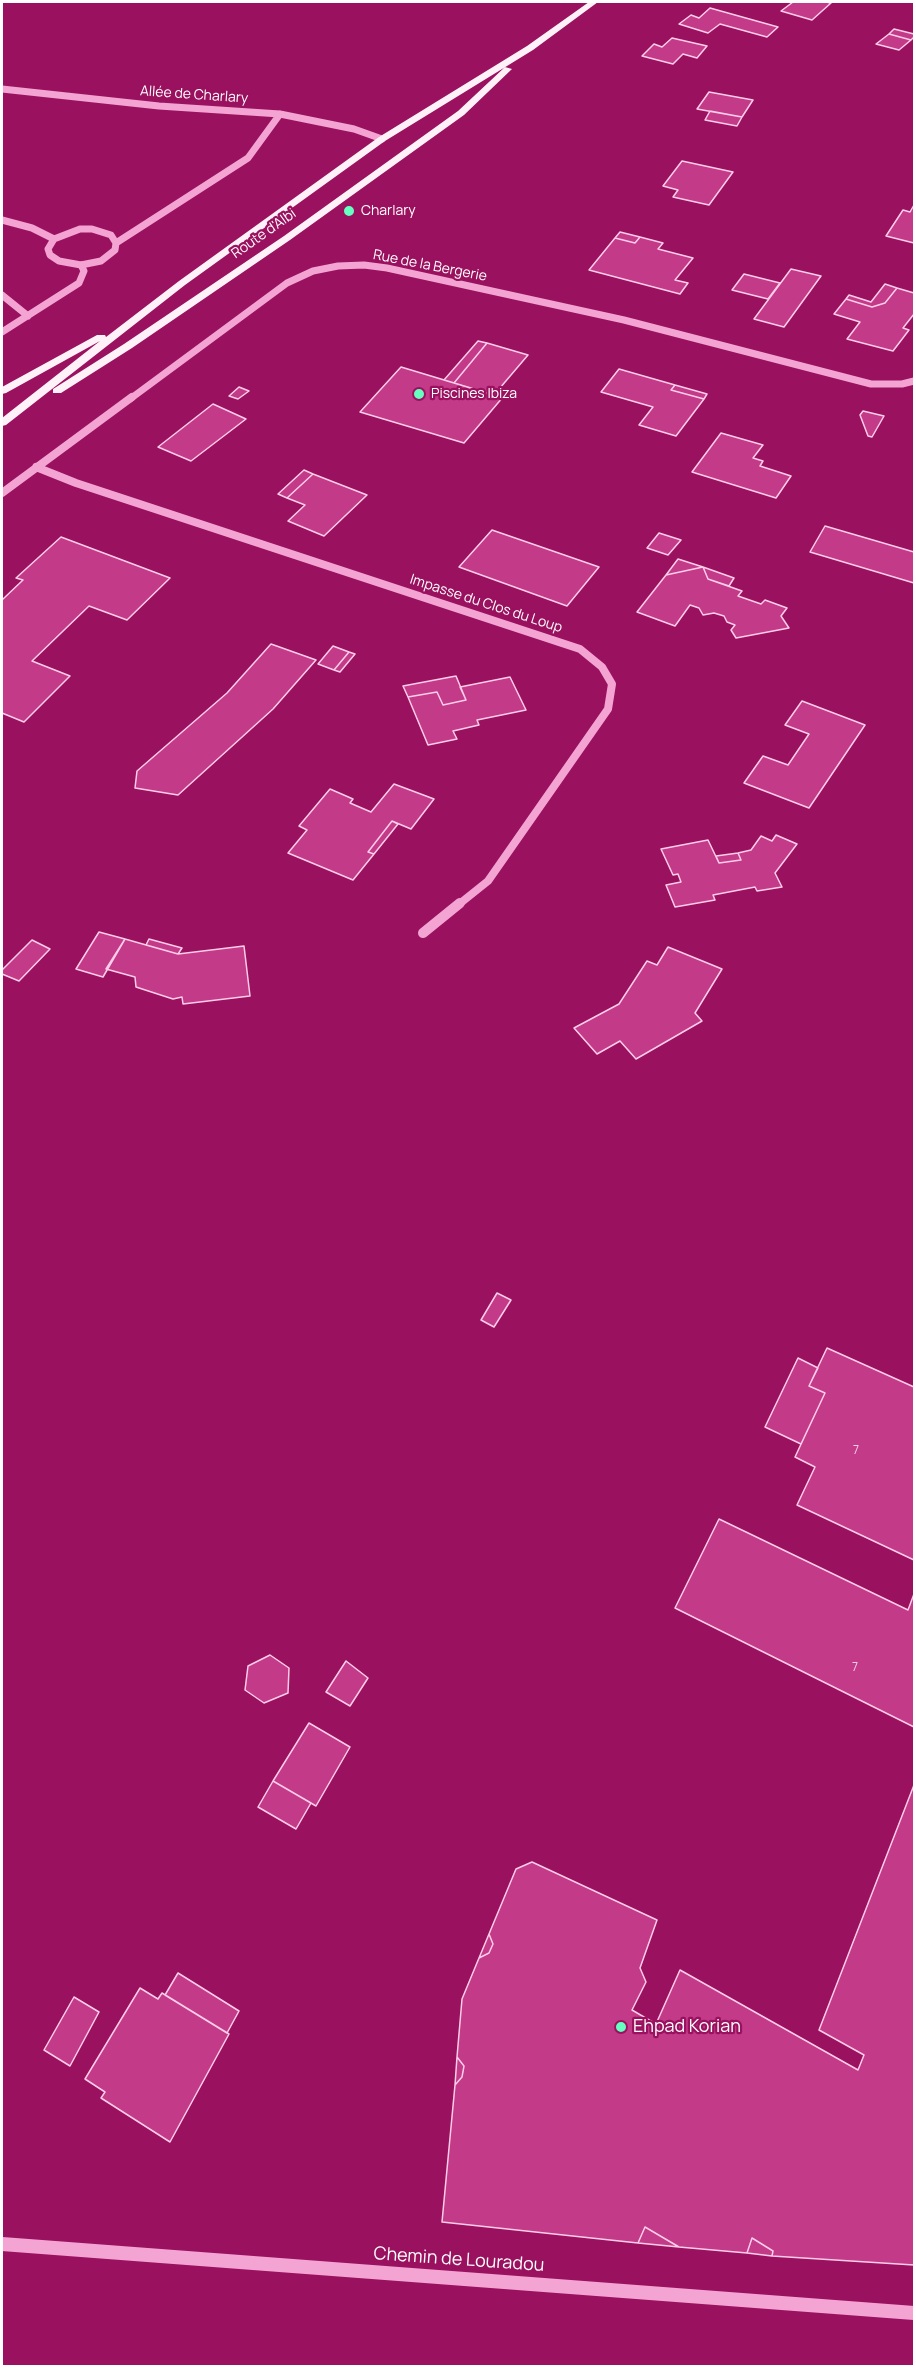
<!DOCTYPE html>
<html>
<head>
<meta charset="utf-8">
<style>
	body { margin:0 }
	#map { position:relative; width:916px; height:2368px; overflow:hidden; background:#9a115f; font-family:Manrope,sans-serif }
	canvas { display:block }
	.frame { position:absolute; inset:0; border:3px solid #fff; pointer-events:none }
</style>
</head>
<body>
<div id="map">
<canvas width="916" height="2368"></canvas>
<div class="frame"></div>
</div>
<script>
const context = document.querySelector('canvas').getContext('2d');
context.lineJoin = 'round';
function fill(path, color) { context.fillStyle = color; context.fill(path, 'evenodd'); }
const shape = rows => new Path2D(rows.map(r => 'M' + r).join(''));
function strokePath(path, color, width, dash) { context.strokeStyle = color; context.lineWidth = width; context.lineCap = dash ? 'butt' : 'round'; context.setLineDash(dash || []); context.stroke(path); }
function write(font, color, halo, rows, align = 'center') {
  context.font = font + ' Manrope,sans-serif'; context.lineWidth = 4.5; context.setLineDash([]); context.textBaseline = 'middle'; context.strokeStyle = halo; context.fillStyle = color; for (const [text, x, y, turn = 0] of rows) {
    context.save(); context.translate(x, y); context.rotate((+turn || 0) * Math.PI / 180); context.textAlign = isNaN(turn) ? turn : align; if (halo) context.strokeText(text, 0, 0); context.fillText(text, 0, 0); context.restore();
  }
}
const building = shape([
	[793,2,826,2,831,3,812,20,781,11,793,2],
	[710,8,778,27,767,37,720,24,708,33,679,24,691,15,699,18,710,8],
	[894,29,914,34,914,37,911,40,889,34,894,29],
	[889,34,911,40,899,50,876,44,889,34],
	[672,38,707,46,697,58,683,54,673,64,642,56,654,44,662,47,672,38],
	[709,92,753,100,742,117,697,109,709,92],
	[710,111,742,117,737,126,705,120,710,111],
	[682,161,733,172,709,205,673,197,678,190,663,186,682,161],
	[914,205,914,243,886,236,903,210,910,212,914,205],
	[620,232,640,237,635,243,615,238,620,232],
	[640,237,663,243,658,249,693,258,675,280,688,283,680,294,589,270,615,238,635,243,640,237],
	[791,269,821,276,784,327,754,319,791,269],
	[744,274,780,283,768,299,732,290,744,274],
	[885,284,897,288,885,303,872,307,846,299,849,295,871,302,885,284],
	[897,288,914,293,914,314,903,328,909,330,893,351,847,339,860,322,834,314,846,299,872,307,885,303,897,288],
	[478,341,487,343,454,383,444,380,478,341],
	[487,343,528,355,494,395,454,383,487,343],
	[401,367,494,395,503,397,464,443,360,412,401,367],
	[619,369,675,385,671,390,704,399,676,436,639,425,653,407,601,392,619,369],
	[675,385,707,394,704,399,671,390,675,385],
	[239,387,249,391,238,399,229,396,239,387],
	[213,404,246,419,191,461,158,447,213,404],
	[863,411,884,416,872,437,868,436,860,415,863,411],
	[721,433,763,445,753,458,763,461,760,466,791,476,776,498,692,472,721,433],
	[304,470,313,474,287,498,278,494,304,470],
	[313,474,367,495,324,536,288,521,305,505,287,498,313,474],
	[825,526,914,552,914,583,810,552,825,526],
	[492,530,599,567,567,606,459,567,492,530],
	[659,533,681,540,668,555,647,548,659,533],
	[61,537,170,578,127,620,89,606,32,661,70,676,24,722,2,713,2,600,23,580,16,578,61,537],
	[678,559,703,567,666,575,678,559],
	[703,567,708,579,742,591,738,596,761,604,765,600,787,608,781,616,789,628,736,638,731,630,735,625,727,622,724,616,714,613,703,615,699,608,690,605,675,626,637,612,666,575,703,567],
	[703,567,734,578,729,586,708,579,703,567],
	[271,644,316,660,273,709,178,795,135,788,137,771,227,693,271,644],
	[333,646,349,652,334,670,318,664,333,646],
	[349,652,355,654,340,672,334,670,349,652],
	[456,676,466,700,443,705,437,692,408,697,403,686,456,676],
	[510,677,526,710,477,720,479,725,453,731,457,739,428,745,408,697,437,692,443,705,466,700,460,687,510,677],
	[802,701,865,725,809,808,744,783,763,756,788,765,809,734,785,725,802,701],
	[394,784,434,799,411,829,392,821,368,852,374,854,353,880,288,853,307,830,299,826,330,789,353,799,350,803,371,812,394,784],
	[392,821,398,824,374,854,368,852,392,821],
	[776,835,797,844,775,873,782,887,757,891,755,887,713,895,715,900,675,907,666,885,681,882,678,874,673,875,661,849,708,840,719,863,741,860,738,853,751,850,761,836,772,841,776,835],
	[738,853,741,860,719,863,716,856,738,853],
	[99,932,125,939,103,977,76,969,99,932],
	[125,939,178,954,244,946,250,996,183,1004,182,997,173,999,136,987,135,977,106,969,125,939],
	[149,939,182,948,178,954,146,945,149,939],
	[32,940,50,949,19,981,2,974,2,970,32,940],
	[668,947,722,969,695,1013,702,1021,636,1059,620,1041,597,1054,574,1028,619,1004,647,961,657,965,668,947],
	[497,1293,511,1300,494,1327,481,1320,497,1293],
	[827,1348,914,1387,914,1560,797,1505,815,1467,795,1457,825,1393,809,1386,827,1348],
	[798,1358,818,1368,809,1386,825,1393,801,1444,765,1427,798,1358],
	[719,1519,908,1610,914,1594,914,1727,675,1608,719,1519],
	[270,1655,289,1668,288,1693,264,1703,245,1690,248,1666,270,1655],
	[346,1661,368,1678,350,1706,326,1692,346,1661],
	[309,1723,350,1747,316,1806,273,1781,309,1723],
	[273,1781,311,1803,296,1829,258,1807,273,1781],
	[914,1785,914,2265,772,2256,773,2251,752,2238,747,2253,679,2247,645,2227,638,2243,442,2222,455,2085,462,2077,464,2066,457,2057,462,1999,479,1958,489,1953,493,1944,489,1934,516,1869,532,1862,657,1920,640,1968,646,1982,632,2010,656,2024,680,1970,858,2070,864,2055,819,2030,914,1785],
	[489,1934,493,1944,489,1953,479,1958,489,1934],
	[178,1973,239,2011,227,2033,165,1995,178,1973],
	[140,1988,158,1999,162,1993,229,2034,170,2142,101,2098,105,2092,85,2079,140,1988],
	[74,1997,99,2012,70,2066,44,2050,74,1997],
	[457,2057,464,2066,462,2077,455,2085,457,2057],
	[645,2227,679,2247,638,2243,645,2227],
	[752,2238,773,2251,772,2256,747,2253,752,2238]
]);
fill(building, '#c23a88');
strokePath(building, '#fecde9', 1.5);
strokePath(shape([
	[2,89,159,106,280,114,354,129,382,139],
	[2,220,32,228,54,239],
	[80,229,92,229,111,235,116,243,115,250,101,261,81,265,59,261,50,255,48,249,54,239,80,229],
	[116,243,248,158,280,114],
	[2,295,28,316],
	[2,332,79,283,84,271,81,265],
	[130,399,287,283,313,271,338,266,364,265,387,268,624,320,871,384,902,384,914,381]
]), '#f4a4d3', 7);
strokePath(shape([
	[36,467,76,483,580,649,602,667,612,684,608,709,488,881,458,905],
	[2,493,132,397]
]), '#f4a4d3', 8);
strokePath(shape([
	[423,933,460,903]
]), '#f4a4d3', 10);
strokePath(shape([
	[2,2244,914,2313]
]), '#f4a4d3', 14);
fill(shape([
	[589,2,598,2,533,50,385,141,185,285,6,425,2,426,2,418,100,341,6,393,2,394,2,387,97,335,105,335,106,337,179,281,379,137,527,46,589,2],
	[505,67,512,69,464,115,290,240,132,348,61,393,53,393,53,389,124,344,284,236,458,111,505,67]
]), '#fff1f8');
for (const [x, y, r, color] of [
	[349,211,6,"#67ffc0"],
	[419,394,6,"#67ffc0"],
	[621,2027,6,"#67ffc0"]
]) { const dot = new Path2D(); dot.arc(x, y, r, 0, 2 * Math.PI); context.fillStyle = color; context.fill(dot); strokePath(dot, '#9a115f', 2); }
write('12px', '#f0cee1', null, [
	["7",856,1451],
	["7",855,1668]
]);
write('14px', '#fff', '#9a115f', [
	["Allée de Charlary",194,95,4],
	["Route d'Albi",264,234,-35],
	["Rue de la Bergerie",430,266,11],
	["Impasse du Clos du Loup",486,604,18]
]);
write('14px', '#fff', '#9a115f', [
	["Charlary",361,211],
	["Piscines Ibiza",431,394]
], 'left');
write('18px', '#fff', '#9a115f', [
	["Ehpad Korian",633,2027]
], 'left');
write('18px', '#fff', '#9a115f', [
	["Chemin de Louradou",459,2260,4]
]);
</script>
</body>
</html>
